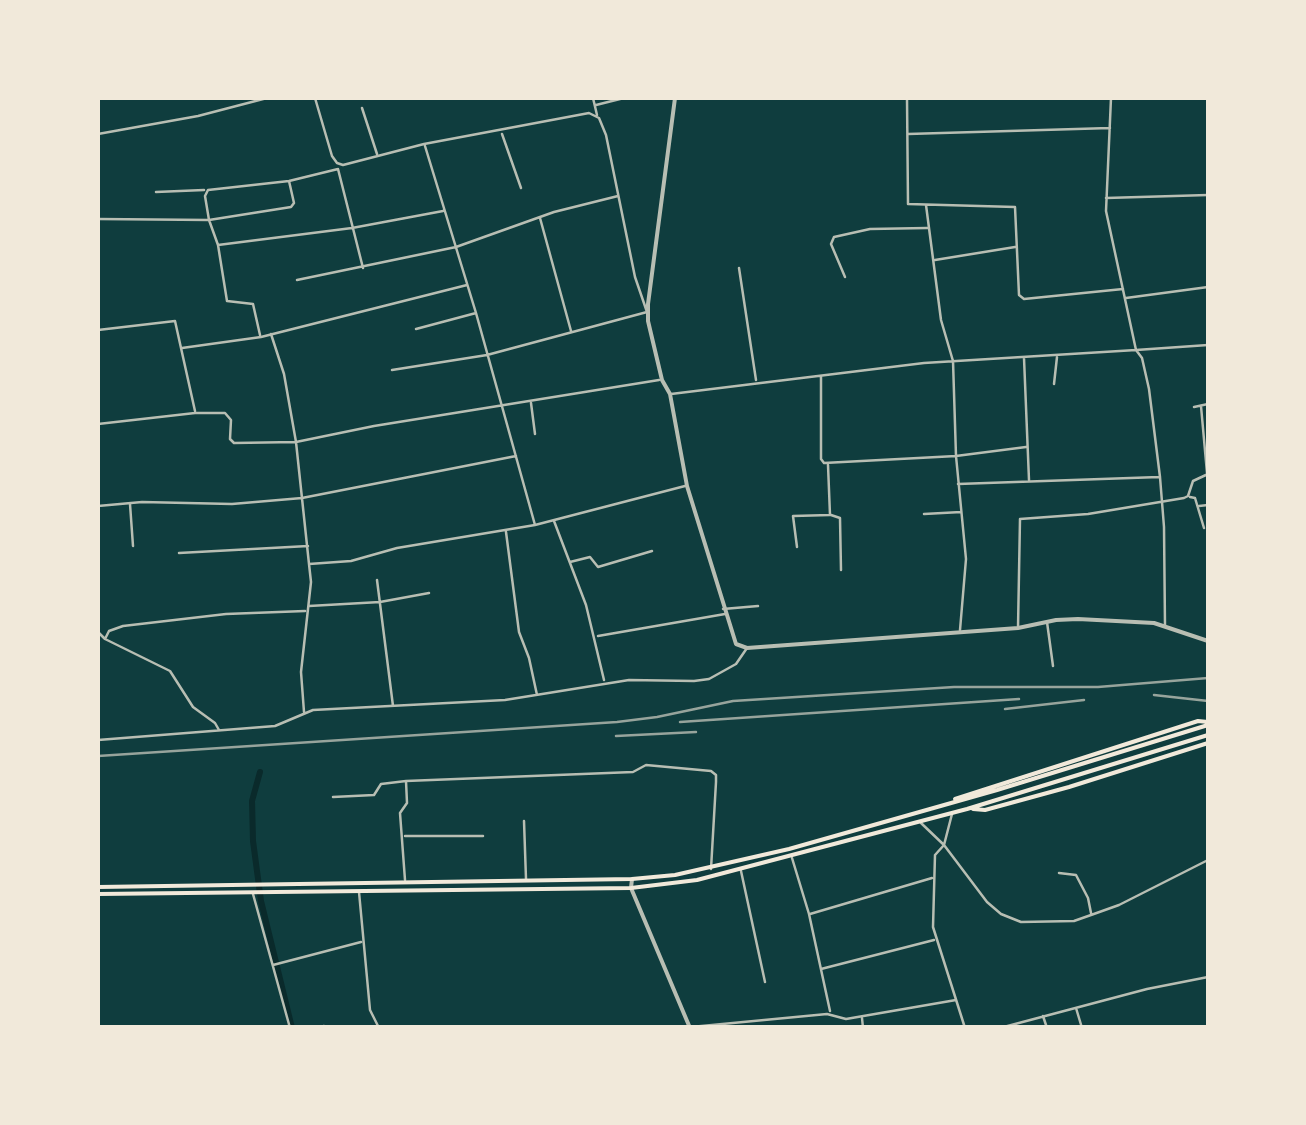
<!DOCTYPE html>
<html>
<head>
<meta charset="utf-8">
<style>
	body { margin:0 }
	#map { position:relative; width:1306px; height:1125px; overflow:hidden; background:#0f3d3e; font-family:Inter,sans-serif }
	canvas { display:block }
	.frame { position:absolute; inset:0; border:100px solid #f1e9da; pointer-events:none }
</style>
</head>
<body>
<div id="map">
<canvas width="1306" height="1125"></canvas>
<div class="frame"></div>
</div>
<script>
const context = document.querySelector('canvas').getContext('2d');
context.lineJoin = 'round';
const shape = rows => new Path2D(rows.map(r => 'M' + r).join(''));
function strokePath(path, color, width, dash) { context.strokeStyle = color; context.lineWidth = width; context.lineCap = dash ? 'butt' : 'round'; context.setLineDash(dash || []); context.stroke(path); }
strokePath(shape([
	[260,772,252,801,253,841,261,901,292,1028]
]), '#0a2a2b', 6);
strokePath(shape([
	[315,98,332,156,337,163,343,165,424,144,589,113,599,118,606,135,635,277,647,312,487,355,392,370],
	[593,98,597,115],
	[907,98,908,204,1015,207,1019,295,1024,299,1123,289],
	[1111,98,1106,211,1136,350,1208,345],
	[596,105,624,98],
	[362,108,377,154],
	[98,134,198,116,267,98],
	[502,134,521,188],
	[908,134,1110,128],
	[425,146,476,313,535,525],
	[338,169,363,268],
	[289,181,294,203,291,207,209,220,205,196,208,190,289,181,338,169],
	[156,192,204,190],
	[1106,198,1208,195],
	[926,205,941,320,953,361,956,456,966,559,960,630],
	[540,218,571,331],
	[98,219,209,220,218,245,227,301,253,304,260,335],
	[218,245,352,228,443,211],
	[935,260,1015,247],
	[739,268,756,380],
	[845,277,831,244,834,237,870,229,927,228],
	[297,280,456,247,554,212,618,196],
	[1126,298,1208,287],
	[416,329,476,313],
	[98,330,175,321,195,411],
	[271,334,284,374,296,442,309,564,311,582,301,672,304,712],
	[182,348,261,337,467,285],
	[1024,358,1029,480],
	[821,377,821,459,824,463,956,456,1026,447],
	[1054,384,1057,357],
	[671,394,924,363,1136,350,1142,358,1149,389,1160,477,1164,527,1165,626],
	[531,403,535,434],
	[1201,406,1207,473],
	[1194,407,1208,404],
	[98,424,195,413,225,413,231,420,230,439,234,443,296,442,374,426,659,380],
	[958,484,1159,477],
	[1190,497,1195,498,1204,528],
	[130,504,133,546],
	[98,506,142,502,232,504,302,498,516,456],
	[1199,506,1208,505],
	[924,514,961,512],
	[831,515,840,518,841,570],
	[554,521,586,605,604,680],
	[506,532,519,632,529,658,537,695],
	[797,547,793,516,830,515,828,465],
	[179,553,308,546],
	[570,562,590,557,598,567,652,551],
	[309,564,351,561,397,548,535,525,685,486],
	[377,580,393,706],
	[309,606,380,602,429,593],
	[723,609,758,606],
	[1047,622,1053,666],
	[1018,628,1020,519,1088,514,1184,498,1188,496,1193,481,1208,474],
	[98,632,105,639,170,671,193,707,215,723,219,730],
	[598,636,725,614],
	[105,639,109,631,123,626,226,614,305,611],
	[98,740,275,726,313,710,505,700,629,680,694,681,709,679,736,664,747,648],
	[333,797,374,795,381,784,406,781,633,772,646,765,711,771,716,775,716,782,711,869],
	[952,814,944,845,935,855,933,927,965,1028],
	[524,821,526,879],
	[921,823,944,845,987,902,1001,914,1021,922,1074,921,1091,915,1119,905,1208,860],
	[405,836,483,836],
	[792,858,809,914,830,1011],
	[741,871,765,982],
	[1059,873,1076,875,1088,898,1091,913],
	[405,880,400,813,407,803,406,781],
	[359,892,370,1010,379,1028],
	[253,894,290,1028],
	[810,914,932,878],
	[273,965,361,942],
	[821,969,934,940],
	[1076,1008,1082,1028],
	[1043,1016,1047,1028],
	[862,1018,863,1028],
	[691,1027,827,1014,846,1019,956,1000],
	[318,1028,324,1026],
	[1000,1028,1147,989,1208,977]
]), '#b8beb3', 2.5);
strokePath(shape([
	[675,98,648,304,648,321,662,380,670,394,687,486,736,644,747,648,1018,628,1056,620,1078,619,1154,623,1208,641],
	[632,879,631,888,690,1028]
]), '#b8beb3', 4);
strokePath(shape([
	[955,799,1198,721,1208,722],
	[973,809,985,810,1069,787,1208,743],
	[98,887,632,879,675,875,789,849,997,790,1208,725],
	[98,894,631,888,697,880,967,809,1208,735]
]), '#f1e9da', 4);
strokePath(shape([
	[1154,695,1208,701],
	[1005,709,1084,700],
	[680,722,1019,699],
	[616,736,696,732],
	[98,756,617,722,657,717,733,701,954,687,1098,687,1208,678]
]), '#97a49c', 2.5);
</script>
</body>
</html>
